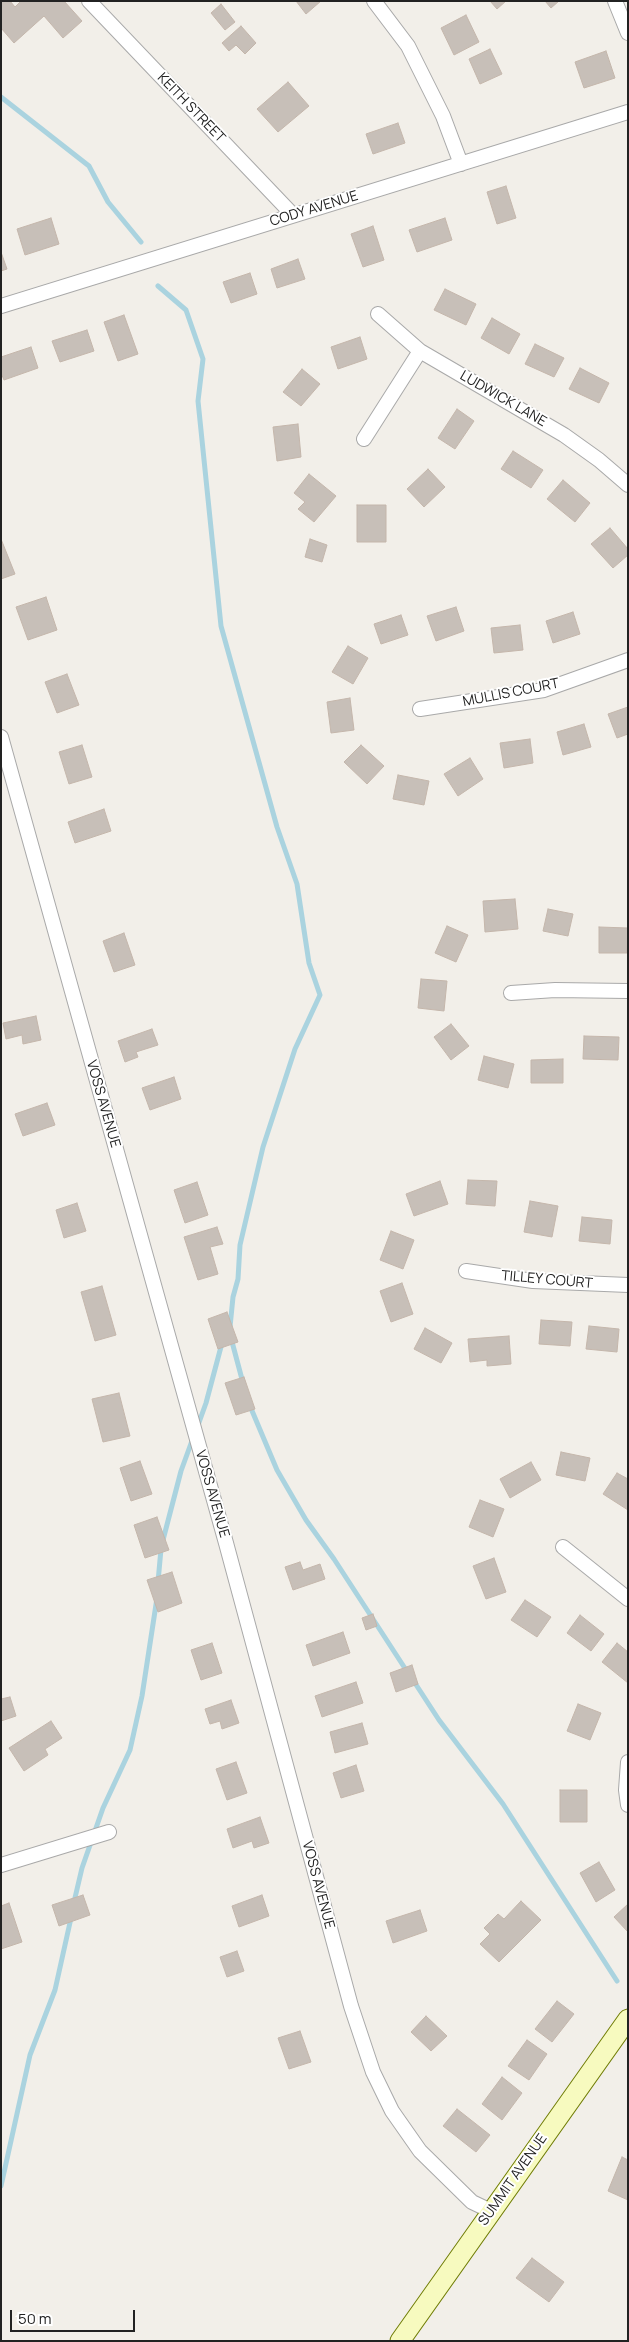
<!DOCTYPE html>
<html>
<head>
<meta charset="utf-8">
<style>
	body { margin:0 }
	#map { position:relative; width:629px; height:2342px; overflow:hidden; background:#f2efe9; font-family:Manrope,sans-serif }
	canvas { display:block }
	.frame { position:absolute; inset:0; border:2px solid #222; pointer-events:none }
	.scale { position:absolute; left:10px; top:2310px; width:125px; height:22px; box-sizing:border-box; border:2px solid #222; border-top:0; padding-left:6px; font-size:15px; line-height:18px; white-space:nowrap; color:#222; -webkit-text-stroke:4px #fff; paint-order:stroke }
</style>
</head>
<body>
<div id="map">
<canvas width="629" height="2342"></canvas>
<div class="frame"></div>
<div class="scale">50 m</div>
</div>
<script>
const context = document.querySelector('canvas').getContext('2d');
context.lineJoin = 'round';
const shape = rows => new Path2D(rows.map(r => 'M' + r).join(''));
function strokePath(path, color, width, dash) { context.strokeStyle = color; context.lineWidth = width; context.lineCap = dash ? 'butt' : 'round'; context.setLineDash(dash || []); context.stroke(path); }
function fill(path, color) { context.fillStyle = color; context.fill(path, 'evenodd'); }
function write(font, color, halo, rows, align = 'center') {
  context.font = font + ' Manrope,sans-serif'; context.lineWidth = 4; context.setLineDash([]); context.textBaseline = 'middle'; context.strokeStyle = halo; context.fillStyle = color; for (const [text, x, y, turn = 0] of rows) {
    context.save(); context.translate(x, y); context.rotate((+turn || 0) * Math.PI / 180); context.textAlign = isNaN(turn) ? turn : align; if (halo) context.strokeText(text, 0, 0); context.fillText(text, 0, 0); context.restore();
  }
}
strokePath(shape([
	[1,97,89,166,108,202,141,242],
	[158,286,186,310,203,359,198,401,221,626,277,827,297,884,309,963,320,995,295,1049,263,1147,240,1245,238,1279,233,1297,230,1327],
	[231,1338,243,1383],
	[250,1406,277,1470,306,1520,334,1559,408,1673],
	[197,1428,206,1403,222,1343],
	[163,1540,181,1471,193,1438],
	[158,1582,161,1549],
	[413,1680,439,1720,503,1804,617,1981],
	[74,1902,82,1868,103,1808,130,1750,142,1696,157,1598],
	[1,2186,30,2055,55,1990,71,1918]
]), '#aad3df', 5);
const building = shape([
	[1,1,10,1,15,7,21,1,64,1,82,21,63,38,44,16,14,43,1,28,1,1],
	[296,1,321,1,306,14,296,1],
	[490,1,506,1,497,9,490,1],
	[545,1,559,1,551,8,545,1],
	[221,4,235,22,225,30,211,13,221,4],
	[466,15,479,42,454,55,441,28,466,15],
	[241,26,256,43,245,54,236,45,229,51,222,43,241,26],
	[490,49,502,74,480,84,469,59,490,49],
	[606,51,615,78,584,88,575,62,606,51],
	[288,82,309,106,278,132,257,109,288,82],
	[398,123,405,143,373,154,366,134,398,123],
	[506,186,516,218,497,224,487,192,506,186],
	[51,218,59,244,25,255,17,229,51,218],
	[445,218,452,240,417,252,409,230,445,218],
	[373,226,384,260,363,267,351,234,373,226],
	[1,252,7,269,1,271,1,252],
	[298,259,305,279,277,288,271,269,298,259],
	[250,273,257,294,231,303,223,282,250,273],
	[445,289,476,304,466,325,434,310,445,289],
	[124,315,138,354,118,361,104,322,124,315],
	[492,318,520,334,509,354,481,338,492,318],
	[87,330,94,351,60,362,52,341,87,330],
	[360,337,367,359,338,369,331,347,360,337],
	[535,344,564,358,554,377,525,364,535,344],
	[31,347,38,368,4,380,1,373,1,357,31,347],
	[580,368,609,383,599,403,569,389,580,368],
	[302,369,320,384,301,406,283,392,302,369],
	[457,409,474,421,455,449,438,438,457,409],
	[298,424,301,457,277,461,273,427,298,424],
	[513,451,543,470,531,488,501,469,513,451],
	[428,469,445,487,424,507,407,489,428,469],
	[309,474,336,496,314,522,298,509,305,502,294,493,309,474],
	[563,480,590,503,575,522,547,499,563,480],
	[357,505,386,505,386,542,357,542,357,505],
	[610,528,628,549,628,555,613,568,591,544,610,528],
	[1,539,15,574,1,579,1,539],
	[310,539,327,545,322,562,305,557,310,539],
	[46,597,57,630,28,640,16,607,46,597],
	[456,607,464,631,436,641,427,616,456,607],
	[573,612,580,634,553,643,546,621,573,612],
	[401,615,408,635,381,644,374,624,401,615],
	[520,625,523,650,494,653,491,628,520,625],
	[348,646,368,658,353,684,332,672,348,646],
	[67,674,79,705,57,713,45,682,67,674],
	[350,698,354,730,331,733,327,702,350,698],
	[628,707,628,734,617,738,608,714,628,707],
	[584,724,591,747,563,755,557,732,584,724],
	[530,739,533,763,504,768,500,743,530,739],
	[82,745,92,777,69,784,59,752,82,745],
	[361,745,384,766,367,784,344,762,361,745],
	[470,758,483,779,458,796,444,774,470,758],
	[398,775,429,781,424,805,393,799,398,775],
	[104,809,111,831,75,843,68,822,104,809],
	[515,899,518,929,485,932,483,901,515,899],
	[548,909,573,914,568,936,543,931,548,909],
	[447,926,468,935,456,962,435,953,447,926],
	[599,927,628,928,627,953,599,953,599,927],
	[124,933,135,965,114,972,103,941,124,933],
	[421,979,447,981,444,1011,418,1008,421,979],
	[36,1016,41,1040,23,1044,22,1035,6,1039,3,1023,36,1016],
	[451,1024,469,1046,451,1060,434,1037,451,1024],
	[152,1029,158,1045,136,1052,138,1057,125,1062,118,1041,152,1029],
	[584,1036,619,1037,618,1060,583,1059,584,1036],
	[484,1056,514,1064,508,1088,478,1080,484,1056],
	[563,1059,563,1083,531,1083,531,1060,563,1059],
	[174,1077,181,1099,150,1110,142,1088,174,1077],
	[47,1103,55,1125,23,1136,15,1114,47,1103],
	[468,1180,497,1181,495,1206,466,1204,468,1180],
	[440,1181,448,1204,414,1216,406,1194,440,1181],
	[197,1182,208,1215,185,1223,174,1190,197,1182],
	[530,1201,558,1206,552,1237,524,1232,530,1201],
	[77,1203,86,1231,64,1238,56,1210,77,1203],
	[582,1217,612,1220,610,1244,579,1241,582,1217],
	[217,1227,223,1244,210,1247,218,1274,198,1280,184,1237,217,1227],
	[391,1231,414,1240,403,1269,380,1260,391,1231],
	[402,1283,413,1314,391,1322,380,1291,402,1283],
	[102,1286,116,1335,95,1341,81,1292,102,1286],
	[227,1312,238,1342,218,1349,208,1319,227,1312],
	[541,1320,572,1322,570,1346,539,1344,541,1320],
	[589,1326,619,1329,617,1352,586,1349,589,1326],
	[425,1328,452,1343,441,1363,414,1349,425,1328],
	[509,1336,511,1364,487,1366,487,1360,470,1362,468,1339,509,1336],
	[244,1377,255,1409,236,1415,225,1383,244,1377],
	[119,1393,130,1436,103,1442,92,1399,119,1393],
	[561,1452,590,1458,585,1481,556,1475,561,1452],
	[140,1461,152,1494,131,1501,120,1468,140,1461],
	[531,1462,541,1480,510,1498,500,1479,531,1462],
	[617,1473,628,1479,628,1510,603,1494,617,1473],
	[480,1500,504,1509,493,1537,469,1527,480,1500],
	[157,1517,169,1550,145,1558,134,1525,157,1517],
	[494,1558,506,1592,486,1599,473,1566,494,1558],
	[300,1562,303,1570,320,1564,325,1579,293,1590,285,1567,300,1562],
	[172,1572,182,1603,158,1612,147,1580,172,1572],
	[525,1600,551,1617,537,1637,511,1620,525,1600],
	[373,1614,377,1626,366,1630,362,1618,373,1614],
	[580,1615,604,1634,591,1651,567,1633,580,1615],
	[343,1632,350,1653,313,1666,306,1645,343,1632],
	[212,1643,222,1673,201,1680,191,1650,212,1643],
	[617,1643,628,1652,628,1683,602,1662,617,1643],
	[412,1665,418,1684,396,1692,390,1673,412,1665],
	[356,1682,363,1703,322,1717,315,1696,356,1682],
	[10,1697,16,1716,1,1721,1,1699,10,1697],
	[231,1700,239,1723,222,1729,220,1721,210,1724,205,1709,231,1700],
	[578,1704,601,1713,590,1740,567,1731,578,1704],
	[51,1721,62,1738,45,1749,48,1755,24,1771,9,1748,51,1721],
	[362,1723,368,1744,335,1753,330,1732,362,1723],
	[236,1762,247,1793,227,1800,216,1769,236,1762],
	[356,1765,364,1791,341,1798,333,1773,356,1765],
	[560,1790,587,1790,587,1822,560,1822,560,1790],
	[260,1817,269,1843,254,1848,252,1841,233,1848,227,1829,260,1817],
	[599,1862,615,1890,596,1902,580,1873,599,1862],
	[83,1895,90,1915,59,1926,52,1905,83,1895],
	[262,1895,269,1916,239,1927,232,1906,262,1895],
	[521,1901,541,1920,499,1962,480,1944,490,1934,484,1928,498,1914,504,1919,521,1901],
	[9,1903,22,1942,1,1949,1,1906,9,1903],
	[628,1904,628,1932,614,1917,628,1904],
	[420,1910,427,1931,393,1943,386,1921,420,1910],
	[237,1951,244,1971,227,1977,220,1957,237,1951],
	[557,2001,574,2014,552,2042,535,2029,557,2001],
	[426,2016,447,2036,431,2051,411,2032,426,2016],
	[300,2031,311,2062,289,2069,278,2038,300,2031],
	[527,2040,547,2054,529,2080,508,2066,527,2040],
	[502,2077,522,2093,502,2120,482,2104,502,2077],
	[457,2109,490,2135,476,2152,443,2126,457,2109],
	[622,2157,628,2160,628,2200,608,2191,622,2157],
	[532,2258,564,2282,549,2302,516,2278,532,2258]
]);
fill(building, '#c7bfb8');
strokePath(building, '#c4b6ab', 1);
const minor = shape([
	[89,1,293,215],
	[374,1,408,46,443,116,461,164],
	[615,1,628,33],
	[1,306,628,112],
	[378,314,420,351,564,435,599,460,628,485],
	[364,439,420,351],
	[420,709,544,690,628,660],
	[1,737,226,1543,351,2006,373,2072,392,2111,420,2151,472,2202,491,2211],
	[511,993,555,990,628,991],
	[466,1271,533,1281,628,1285],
	[563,1547,628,1599],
	[628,1762,626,1790,628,1805],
	[1,1865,109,1832]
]);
const secondary = shape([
	[400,2341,628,2019]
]);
strokePath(minor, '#a9a9a9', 16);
strokePath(secondary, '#707d05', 21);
strokePath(minor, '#fff', 14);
strokePath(secondary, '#f7fabf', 19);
write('14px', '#222', '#fff', [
	["KEITH STREET",191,108,46],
	["CODY AVENUE",314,209,-17],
	["LUDWICK LANE",503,399,30],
	["MULLIS COURT",511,693,-11],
	["VOSS AVENUE",103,1104,74],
	["TILLEY COURT",547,1280,5],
	["VOSS AVENUE",212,1494,74],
	["VOSS AVENUE",318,1885,75],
	["SUMMIT AVENUE",513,2180,-55]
]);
</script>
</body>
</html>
